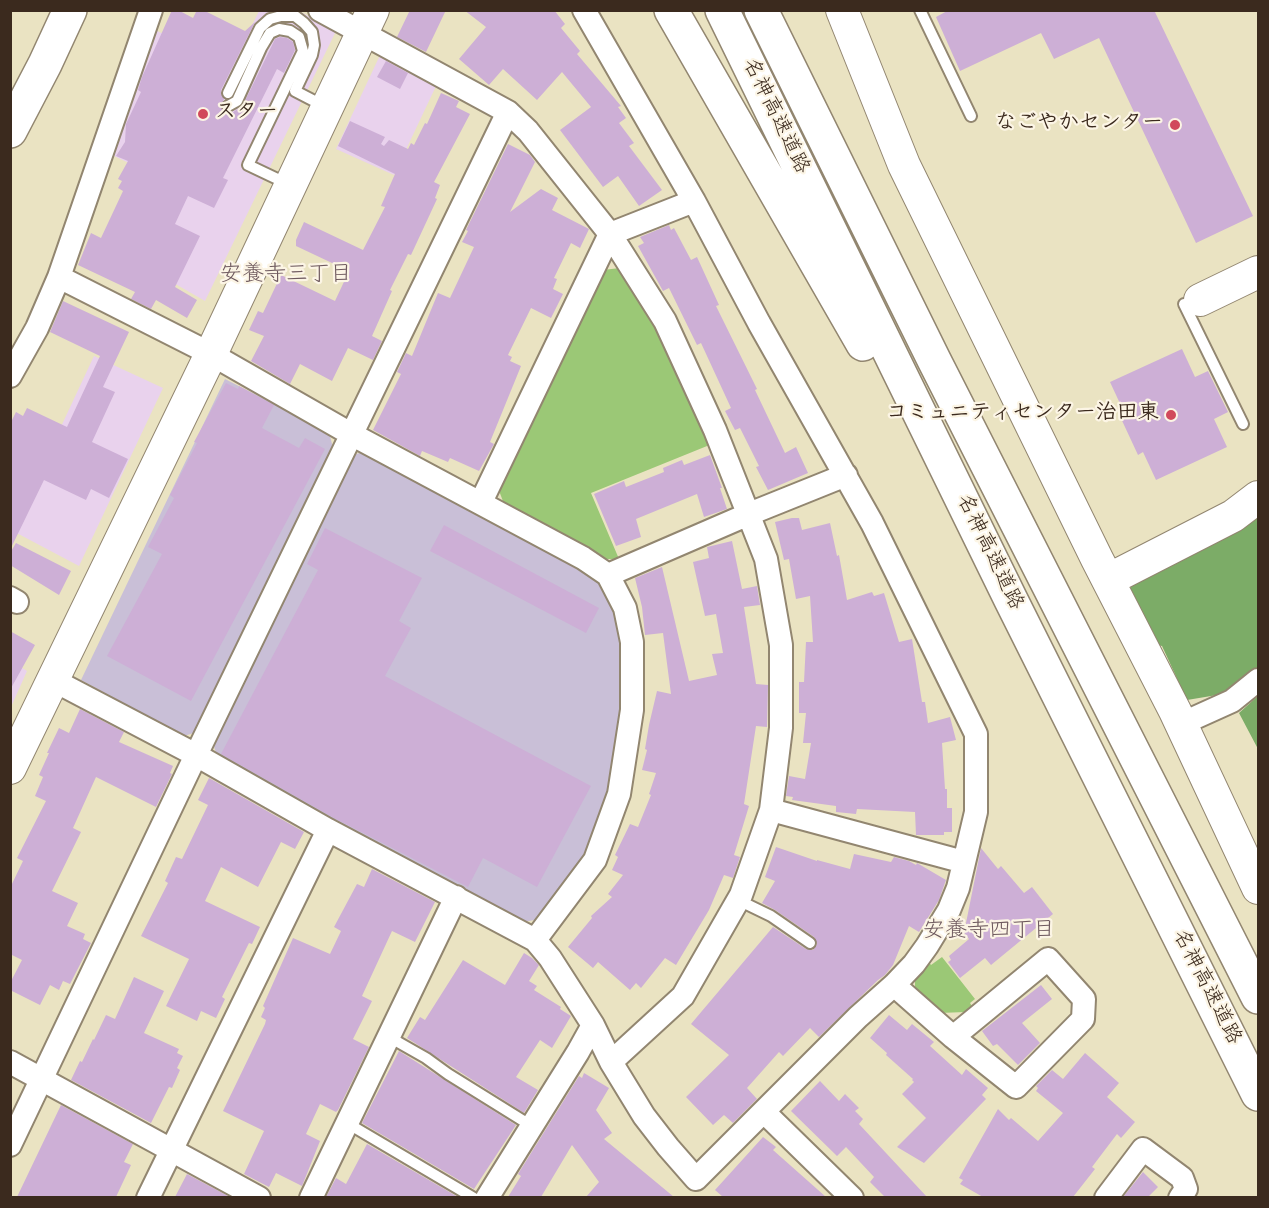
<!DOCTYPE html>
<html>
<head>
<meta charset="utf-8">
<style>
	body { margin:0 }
	#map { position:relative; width:1269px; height:1208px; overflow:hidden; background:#eae3c2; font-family:Dekko,sans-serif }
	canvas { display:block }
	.frame { position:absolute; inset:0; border:12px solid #3b2a1e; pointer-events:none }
</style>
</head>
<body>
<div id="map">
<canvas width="1269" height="1208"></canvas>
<div class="frame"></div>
</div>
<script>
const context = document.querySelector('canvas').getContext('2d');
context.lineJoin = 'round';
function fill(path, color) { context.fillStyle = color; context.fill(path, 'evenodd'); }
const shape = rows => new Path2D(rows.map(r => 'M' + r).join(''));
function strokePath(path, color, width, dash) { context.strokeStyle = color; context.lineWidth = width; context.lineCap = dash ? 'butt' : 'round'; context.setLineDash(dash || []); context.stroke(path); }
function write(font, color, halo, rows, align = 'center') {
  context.font = font + ' Dekko,"Klee One",sans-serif'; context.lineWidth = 4.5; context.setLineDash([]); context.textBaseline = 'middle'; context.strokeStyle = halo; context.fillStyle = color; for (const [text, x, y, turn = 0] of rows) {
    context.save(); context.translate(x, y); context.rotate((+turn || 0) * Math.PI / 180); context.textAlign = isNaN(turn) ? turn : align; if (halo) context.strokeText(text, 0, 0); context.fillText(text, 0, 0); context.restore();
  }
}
fill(shape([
	[259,11,299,11,336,31,205,301,139,263,175,185,112,155,153,29,232,66],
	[381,53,437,84,394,175,336,149],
	[94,356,163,388,79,566,11,530,29,495],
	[11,661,27,671,11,707]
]), '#e9d2ed');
fill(shape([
	[225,379,329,432,333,448,197,732,184,736,81,680],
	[365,451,592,576,607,592,621,630,623,746,591,845,580,866,539,919,524,922,218,760,213,743,351,456]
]), '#c9bfd7');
fill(shape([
	[620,268,648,312,686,384,712,444,591,493,619,559,602,559,504,504,498,488,603,270],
	[942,957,975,999,970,1003,973,1008,966,1012,939,1013,915,988,915,979,929,962,931,965]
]), '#9bc876');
fill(shape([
	[1258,512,1258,671,1229,693,1187,700,1162,646,1152,644,1128,593,1134,582],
	[1258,696,1258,749,1239,713]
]), '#7cac67');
fill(shape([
	[172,10,178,10,193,18,197,10,203,10,245,31,255,22,221,90,221,94,224,99,221,106,225,113,232,113,243,105,275,39,280,37,287,38,293,42,295,50,284,73,277,69,223,178,228,180,214,208,188,196,175,224,200,236,175,287,197,300,187,318,156,300,151,309,131,299,135,292,78,265,91,233,101,238,123,191,118,188,122,181,118,179,128,161,116,156,125,142,126,124,141,92,138,90,142,77],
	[410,10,446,10,426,52,397,37],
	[464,10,554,10,565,24,561,28,580,51,577,54,621,106,618,107,626,118,619,123,634,143,629,146,662,190,639,206,618,176,603,187,560,130,591,107,562,72,537,100,503,69,489,85,459,59,486,27],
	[949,10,1154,10,1253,216,1196,243,1099,38,1054,59,1041,33,960,71,936,17],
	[386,61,408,73,400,89,377,77],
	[441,93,459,101,456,107,470,114,434,182,440,185,435,198,437,199,411,255,408,254,390,290,392,291,372,336,382,341,373,360,348,348,332,381,300,364,290,384,251,361,264,336,249,330,258,311,263,313,281,275,335,301,349,271,296,246,296,240,304,222,363,250,385,207,381,206,395,174,338,146,350,121,385,137,381,144,384,146,389,140,408,149,411,143,414,145,425,123,427,124],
	[508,144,530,155,535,162,510,212,541,189,558,198,552,210,589,229,580,248,571,243,554,278,557,279,553,289,563,294,551,318,531,308,508,355,512,357,510,361,521,366,490,442,494,444,479,471,450,458,448,462,422,451,420,456,373,430,401,374,397,372,406,353,412,356,438,293,450,298,474,247,462,242,468,231,466,230],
	[669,225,671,230,674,228,691,260,697,257,719,305,716,306,757,389,755,390,785,453,796,447,808,473,768,490,756,467,759,466,740,428,735,430,725,411,731,408,701,343,697,345,669,288,663,291,638,246,644,243,640,237],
	[63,301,129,332,103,387,115,392,92,442,128,459,109,498,91,489,86,500,44,480,10,550,10,424,16,412,23,416,27,408,67,427,100,356,50,332],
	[1182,349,1195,377,1208,371,1228,412,1214,419,1227,447,1156,480,1143,452,1138,455,1118,412,1123,410,1110,382],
	[226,383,238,389,239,386,274,405,262,428,299,448,305,438,325,449,191,701,107,656,162,554,148,547,174,498,170,495,197,443,194,442],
	[710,455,722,488,720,488,727,509,704,517,697,494,636,519,641,537,616,546,594,494,624,481,626,487,664,472,663,468,682,460,684,465],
	[792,518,799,518,802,530,830,523,837,556,839,555,847,600,872,592,874,596,884,593,899,642,912,639,922,702,925,702,928,723,950,717,956,740,942,743,945,789,947,789,947,808,952,808,952,832,944,832,944,835,916,835,915,812,857,809,856,814,836,812,836,806,792,800,793,797,786,796,789,776,805,779,811,743,803,743,806,713,799,713,799,682,804,682,806,642,813,642,810,596,796,599,789,559,784,560,775,522],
	[444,525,599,608,586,633,430,551],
	[325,528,422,578,399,621,411,628,385,676,591,786,537,887,483,858,468,887,334,818,221,754,318,570,307,564],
	[732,541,742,589,757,586,760,605,744,607,756,684,768,685,767,727,756,726,744,804,749,806,734,855,740,857,733,878,724,875,709,910,676,965,665,958,641,988,636,983,630,990,598,962,593,968,568,947,592,918,591,916,612,897,608,894,623,875,612,870,618,857,615,855,630,824,638,827,651,795,649,794,656,773,642,770,647,750,645,749,649,725,657,691,671,694,663,633,645,635,642,607,635,578,662,567,689,681,717,675,712,654,723,653,716,614,705,616,693,562,709,558,707,547],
	[16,543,71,571,59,595,10,565,10,553],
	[10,631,35,645,10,690],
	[80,709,124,732,119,742,173,766,170,773,172,774,156,807,96,777,73,828,81,832,52,891,78,903,67,926,85,934,83,939,91,943,70,984,63,981,59,990,50,985,40,1005,10,990,10,983,22,960,10,954,10,888,23,861,17,858,46,801,35,796,43,777,39,775,49,753,47,753,59,728,69,733],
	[209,778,304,832,295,849,281,842,258,887,221,867,205,901,260,927,252,944,249,943,222,997,225,999,216,1018,201,1011,197,1021,166,1006,189,959,141,936,168,883,165,881,176,857,182,859,208,805,198,800],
	[776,847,817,861,817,860,850,869,854,854,891,862,894,857,909,861,916,865,917,863,946,880,939,900,919,932,909,926,893,965,885,975,878,980,819,1037,810,1028,783,1056,779,1052,747,1088,757,1099,733,1123,724,1115,713,1125,686,1097,729,1055,691,1024,773,927,806,949,813,950,817,944,814,937,775,910,762,903,775,881,765,877],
	[981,848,998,869,1001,866,1024,893,1032,887,1053,914,991,965,985,958,960,978,948,962,951,960,949,956,969,939,964,933],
	[372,869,435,902,415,942,392,931,362,996,372,1001,353,1039,369,1047,338,1110,336,1112,320,1104,306,1134,320,1141,302,1186,276,1173,269,1187,244,1174,264,1131,223,1111,265,1024,266,1020,261,1017,265,1008,263,1006,293,938,330,954,341,931,334,927,357,884,364,887],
	[524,953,532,958,539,965,529,981,537,986,534,990,561,1007,560,1009,571,1016,552,1048,540,1040,516,1077,538,1090,524,1113,407,1038,420,1017,425,1020,463,960,505,985],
	[134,977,164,991,144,1033,179,1049,177,1053,183,1056,177,1068,180,1070,172,1088,169,1087,151,1123,71,1080,80,1061,82,1062,93,1039,94,1040,106,1015,115,1019],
	[1041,985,1052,999,1022,1023,1040,1043,1018,1065,997,1044,993,1046,982,1031],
	[889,1015,907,1030,912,1024,934,1042,930,1046,962,1075,966,1069,988,1088,982,1095,986,1099,924,1163,897,1147,926,1118,902,1094,914,1082,912,1080,913,1079,886,1055,887,1053,870,1038],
	[399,1051,516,1125,474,1189,362,1123],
	[1085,1053,1119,1083,1107,1097,1135,1122,1121,1138,1117,1134,1092,1167,1095,1169,1073,1197,983,1197,960,1184,963,1180,959,1178,998,1109,1009,1120,1011,1118,1038,1141,1063,1113,1036,1091,1038,1088,1036,1086,1052,1070,1063,1079],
	[584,1073,609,1088,596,1110,612,1133,604,1139,674,1197,586,1197,599,1182,572,1145,541,1197,508,1197,521,1176,518,1174,579,1076,582,1078],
	[820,1081,839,1101,845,1094,859,1108,855,1111,863,1119,859,1124,927,1197,885,1197,870,1182,874,1177,846,1147,837,1156,791,1111],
	[61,1105,133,1144,124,1162,131,1165,116,1197,17,1197],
	[763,1137,776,1147,773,1150,826,1197,723,1197,715,1190],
	[367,1144,458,1197,326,1197,336,1178,346,1184],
	[1143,1172,1158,1187,1148,1197,1123,1197],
	[187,1174,230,1197,175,1197]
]), '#cdafd6');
const lane = shape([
	[920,10,971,116],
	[228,93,260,28,270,19,281,16,295,16,304,23,312,32,314,45,312,55,295,91,324,106],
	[228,106,237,101,261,48,270,33,279,29,290,31,299,37,303,51,248,165,288,184],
	[1184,304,1243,424],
	[738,900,771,916,810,943],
	[389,1037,426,1058,448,1074,530,1125],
	[347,1123,474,1198]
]);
const street = shape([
	[320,10,508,112,528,131,610,234,665,321,715,430,766,559,781,645,781,728,771,810,741,895,683,996,611,1062],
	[59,277,211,354,351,434,583,558,608,575,625,608,632,642,632,710,619,794,595,860,535,940],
	[10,376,37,328,59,277,151,10],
	[481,502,610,234,694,201],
	[608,575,749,514,846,475],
	[10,598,17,602],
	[53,680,196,755,328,830,535,940,550,958,593,1025,611,1062,644,1116,668,1147,696,1179,858,1017,894,985,914,964,927,946,949,910,958,888,976,812,976,734,872,523,759,323,694,201,584,10],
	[1181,724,1232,701,1258,680],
	[771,810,964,862],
	[894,985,953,1037,1016,1087,1083,1019,1084,999,1048,959,953,1037],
	[10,1062,259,1198],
	[764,1112,852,1198],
	[10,1145,196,755,508,112],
	[148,1198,328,830],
	[311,1198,456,897],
	[487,1198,578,1052,593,1025],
	[1106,1198,1143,1149,1182,1178,1186,1189,1180,1198]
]);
const secondary = shape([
	[842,10,904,165,1097,559,1175,711,1258,888],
	[1200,300,1258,272],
	[1108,580,1233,516,1258,497],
	[10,768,211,354,373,10]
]);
const highway = shape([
	[671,10,863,344],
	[722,10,1011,600,1258,1094],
	[761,10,934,360,1258,997],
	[10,131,45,64,70,10]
]);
strokePath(lane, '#928670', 14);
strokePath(street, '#928670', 26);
strokePath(secondary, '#928670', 34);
strokePath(highway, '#928670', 36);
strokePath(lane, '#fff', 10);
strokePath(street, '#fff', 22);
strokePath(secondary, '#fff', 32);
strokePath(highway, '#fff', 33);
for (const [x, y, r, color] of [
	[203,114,6,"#d1495b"],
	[1175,125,6,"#d1495b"],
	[1171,415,6,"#d1495b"]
]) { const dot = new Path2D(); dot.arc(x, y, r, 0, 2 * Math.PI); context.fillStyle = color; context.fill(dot); strokePath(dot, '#fcf5e5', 2); }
write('bold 21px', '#3b2a1e', '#fcf5e5', [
	["スター",215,114,"left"],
	["なごやかセンター",1163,125],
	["コミュニティセンター治田東",1159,415]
], 'right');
write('21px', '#3b2a1e', '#fcf5e5', [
	["名神高速道路",774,117,64],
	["名神高速道路",988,553,64],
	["名神高速道路",1205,988,63]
]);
write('22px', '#6e595e', '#fcf5e5', [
	["安養寺三丁目",286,277],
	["安養寺四丁目",989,933]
]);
</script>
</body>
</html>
